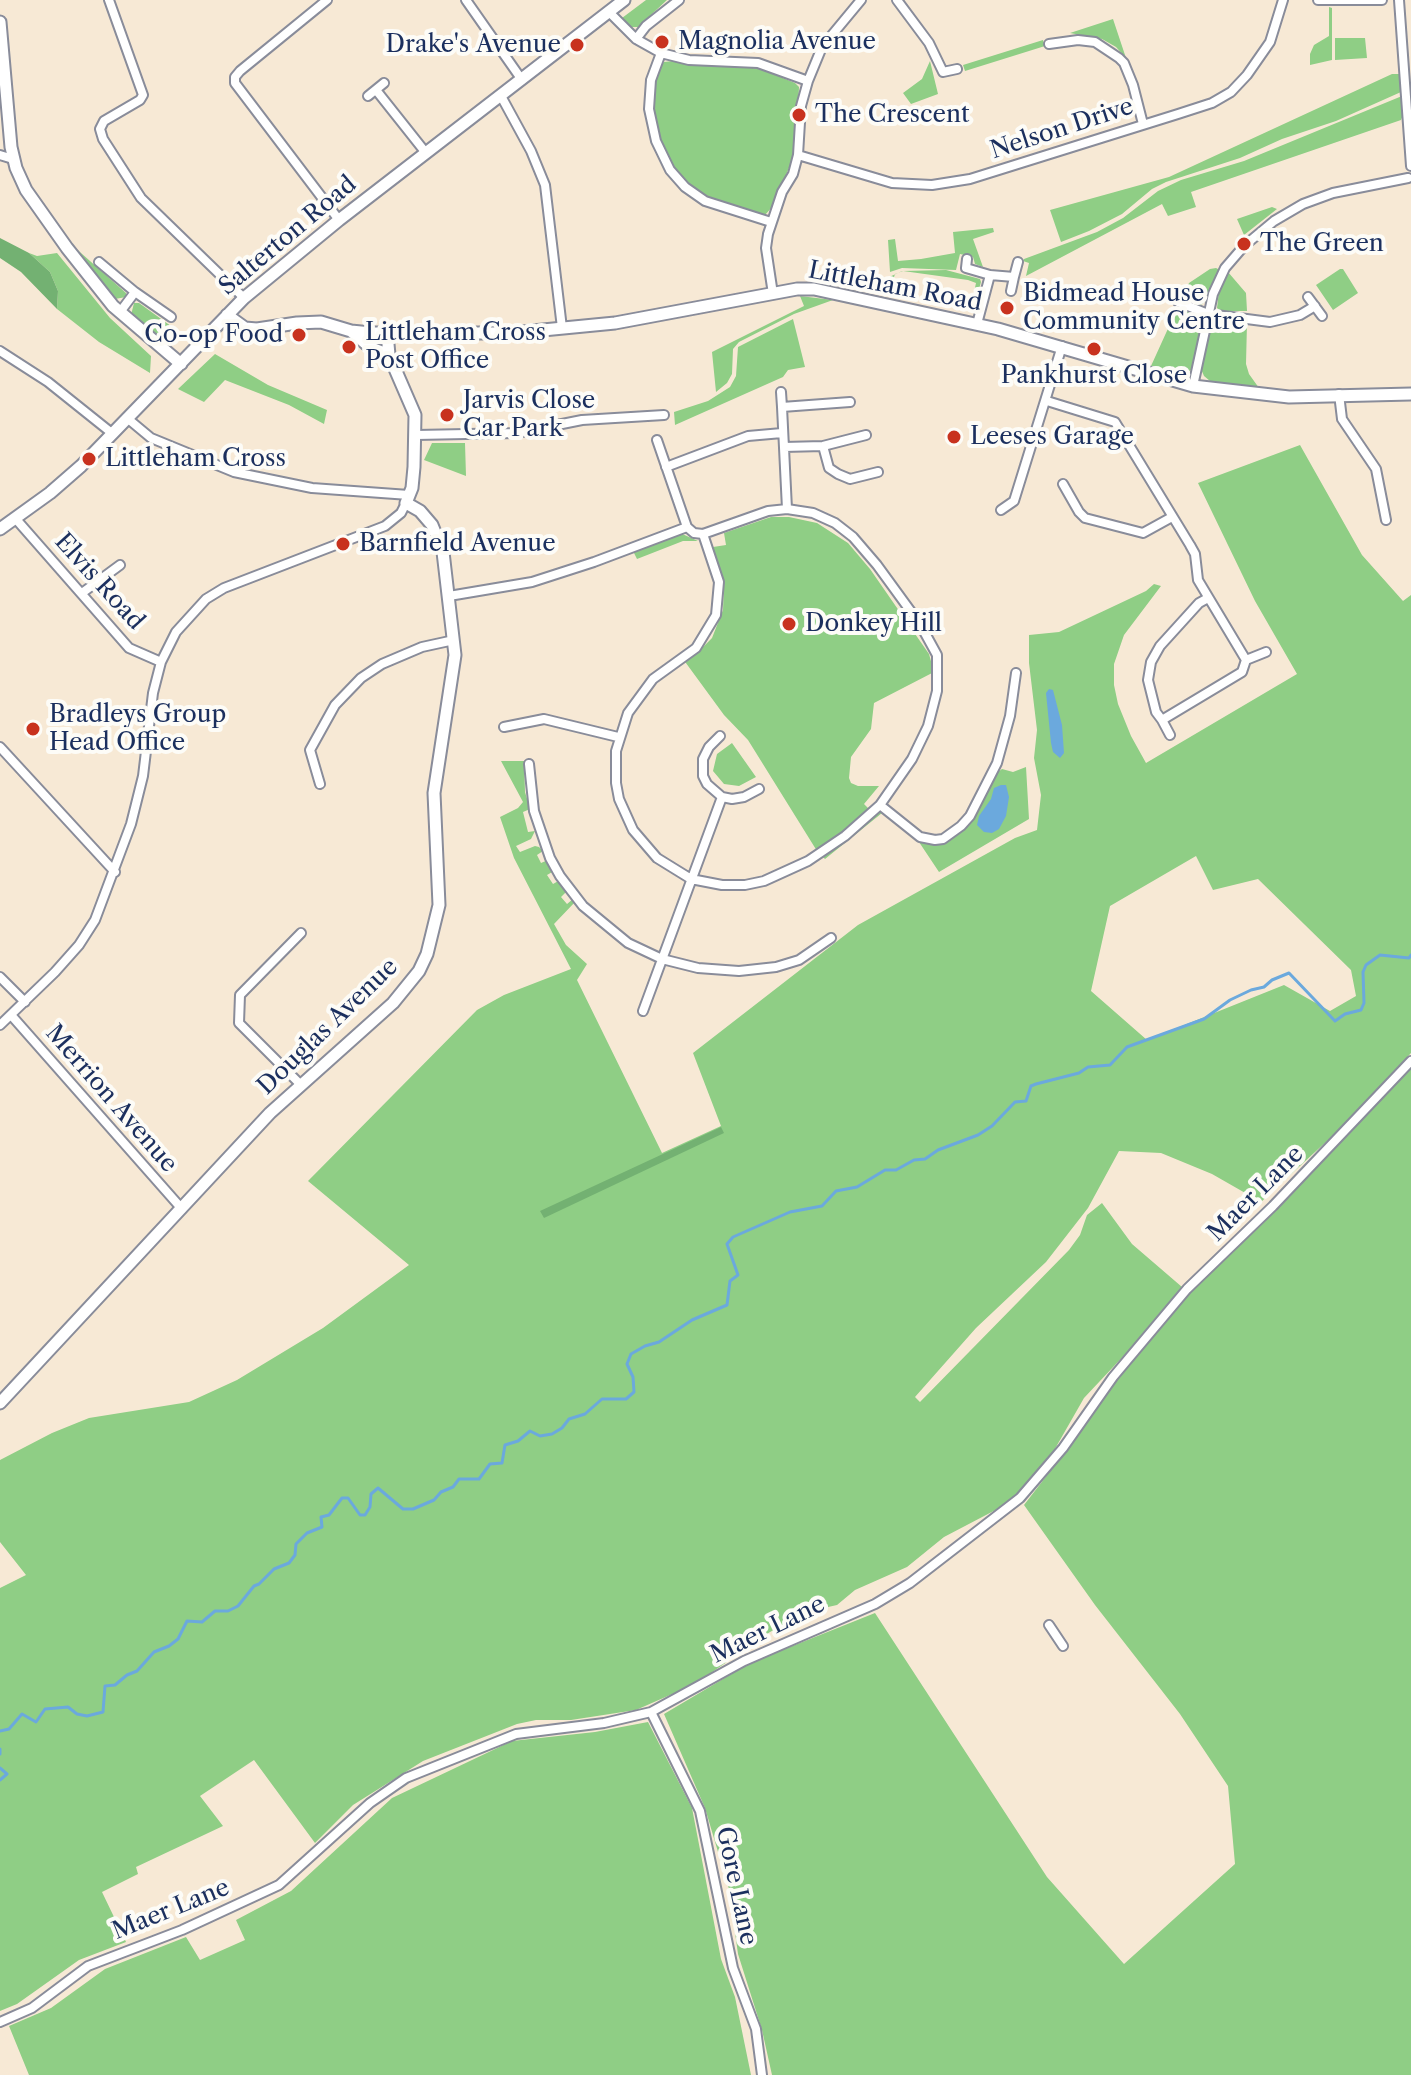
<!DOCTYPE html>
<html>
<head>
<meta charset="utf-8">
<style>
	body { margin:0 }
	canvas { display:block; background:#f7e9d5 }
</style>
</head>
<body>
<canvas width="1411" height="2075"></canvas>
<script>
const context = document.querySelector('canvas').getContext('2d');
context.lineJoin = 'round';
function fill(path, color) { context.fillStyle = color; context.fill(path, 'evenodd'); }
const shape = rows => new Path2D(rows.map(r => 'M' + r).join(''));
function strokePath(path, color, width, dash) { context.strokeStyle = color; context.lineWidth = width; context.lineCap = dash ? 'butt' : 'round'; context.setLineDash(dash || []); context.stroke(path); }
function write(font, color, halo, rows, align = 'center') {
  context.font = font + ' "Libre Caslon Text",serif'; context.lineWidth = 8; context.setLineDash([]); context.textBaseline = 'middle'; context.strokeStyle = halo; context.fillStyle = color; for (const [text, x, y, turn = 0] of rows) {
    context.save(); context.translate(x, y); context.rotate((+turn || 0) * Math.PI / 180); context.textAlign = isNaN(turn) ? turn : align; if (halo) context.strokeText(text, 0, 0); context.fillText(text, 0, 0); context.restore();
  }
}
fill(shape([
	[646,0,667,0,638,27,628,27,622,18],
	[1329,7,1332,8,1332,60,1310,65,1310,54,1314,45,1329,36],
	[1113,19,1126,58,1116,47,1102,39,1070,33],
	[1335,38,1365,38,1367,58,1335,60],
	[1043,40,1045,46,965,71,963,65],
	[673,61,689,65,727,65,761,69,795,83,799,87,796,151,773,206,765,215,759,216,711,200,697,192,676,170,665,153,658,137,654,110,654,88,661,66,664,62],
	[930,61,938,94,911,104,903,93,922,79],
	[1392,74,1400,74,1401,92,1336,121,1282,139,1240,158,1166,182,1152,189,1122,214,1089,231,1061,242,1050,210,1169,177],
	[1402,96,1403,115,1401,120,1191,192,1196,207,1168,216,1162,204,1026,276,1029,263,1023,261,1024,259,1097,232,1123,218,1158,191,1181,180,1244,161],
	[1272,207,1277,209,1244,235,1237,219],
	[993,228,994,232,973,239,983,267,975,264,973,257,960,254,956,270,902,268,890,272,888,240,895,239,898,261,921,259,955,253,953,232],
	[72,245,126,293,126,297,115,299,111,295],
	[29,253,37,256,57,253,110,318,151,356,150,373,99,342,57,309,58,291,50,272],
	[1216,268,1220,270,1206,301,1198,307,1190,304,1191,298,1184,294,1189,283,1210,269],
	[1340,269,1343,269,1358,293,1333,310,1316,285],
	[946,270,980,279,981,282,973,311,970,311,976,283,968,280,903,271,895,274,888,296,862,290,902,271],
	[1228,272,1246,293,1247,311,1219,311,1217,308,1219,291],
	[800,296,833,300,794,314,739,342,733,349,732,374,727,383,716,392,712,352,804,306],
	[134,303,139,303,182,334,173,344,152,332,131,315],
	[1190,310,1200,316,1202,322,1191,370,1183,375,1151,366,1176,311,1183,314],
	[793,319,805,367,788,370,783,377,675,425,674,412,708,401,730,387,736,376,738,347],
	[1224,320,1247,323,1246,364,1249,374,1259,388,1210,381,1204,376,1201,369,1209,330,1212,324],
	[215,354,268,385,327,410,324,424,289,405,225,380,204,402,178,389],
	[432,443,465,443,466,476,424,460],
	[1300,445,1362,555,1403,601,1411,595,1411,1053,1341,1128,1261,1202,1212,1174,1161,1153,1119,1151,1088,1208,1046,1262,976,1328,915,1397,920,1402,1069,1250,1080,1235,1087,1215,1102,1203,1132,1244,1182,1287,1134,1350,1131,1348,1084,1398,1048,1461,1007,1504,944,1537,907,1567,855,1590,837,1605,806,1612,770,1632,695,1684,636,1710,571,1720,536,1720,517,1724,423,1761,353,1805,315,1843,254,1760,200,1796,223,1826,136,1867,138,1874,102,1892,126,1942,79,1960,17,2004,0,2011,0,1588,26,1575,0,1542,0,1460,52,1433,89,1418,189,1402,237,1380,323,1328,409,1265,308,1181,477,1010,504,995,571,969,514,858,500,817,518,808,523,802,501,761,524,761,525,792,530,809,523,812,528,832,535,831,531,839,516,846,520,852,535,846,539,847,543,851,537,855,541,863,548,860,554,871,547,875,553,884,560,880,567,891,561,897,567,904,573,899,575,902,554,924,566,945,587,964,577,980,662,1153,721,1126,693,1053,858,925,1015,838,1037,830,1041,795,1034,758,1037,730,1029,663,1029,635,1059,632,1146,591,1154,584,1161,586,1124,635,1114,664,1114,685,1118,704,1131,736,1146,763,1297,674,1255,601,1198,483],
	[1196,856,1213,890,1258,879,1351,970,1356,996,1330,1011,1284,985,1147,1040,1091,991,1110,906],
	[771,517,789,517,817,523,848,543,870,569,929,654,934,672,874,703,871,729,851,757,849,778,851,783,858,786,879,786,864,804,870,810,882,813,825,859,817,851,748,740,724,715,683,659,701,649,712,638,723,610,724,585,713,547,726,545,724,533],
	[680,533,698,541,683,541,637,559,633,551],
	[732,743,756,777,739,786,724,784,713,771,717,754],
	[1026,767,1029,819,939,872,917,839,946,842,961,831,974,813,994,775,1002,769,1013,772],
	[1411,1065,1411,2075,772,2075,762,2030,738,1954,729,1889,705,1808,664,1714,750,1663,875,1613,1047,1877,1124,1964,1235,1864,1228,1786,1180,1714,1095,1605,1024,1505,1072,1443,1115,1380,1192,1290,1269,1207,1364,1117],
	[648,1722,692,1808,721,1959,735,1997,751,2075,29,2075,9,2026,51,2008,105,1969,186,1937,200,1960,245,1940,236,1920,291,1891,392,1798,512,1741,595,1732]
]), '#8fce85');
fill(shape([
	[0,238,29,253,50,272,58,291,57,309,21,272,0,258],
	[721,1127,724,1133,544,1218,540,1211]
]), '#73b172');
fill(shape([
	[1049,689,1053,690,1062,725,1064,753,1060,758,1053,752,1051,743,1046,693],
	[1001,785,1006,785,1009,797,1006,816,999,829,992,833,984,832,977,825,979,816,991,799,994,788]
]), '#6ba9dd');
strokePath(shape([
	[0,1731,9,1729,22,1714,36,1722,45,1709,68,1707,77,1714,87,1716,103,1712,105,1686,115,1685,127,1675,137,1671,154,1652,169,1646,178,1639,187,1621,202,1622,215,1611,228,1611,238,1606,254,1586,259,1584,274,1569,289,1563,295,1555,296,1544,307,1533,322,1527,321,1517,329,1515,342,1498,348,1498,360,1515,365,1515,370,1507,371,1494,378,1488,403,1509,413,1509,434,1500,441,1492,453,1487,459,1479,479,1479,490,1464,502,1463,505,1445,518,1441,530,1431,540,1436,552,1434,562,1428,569,1419,585,1414,602,1399,626,1399,634,1392,633,1377,627,1364,631,1354,645,1346,659,1342,692,1320,727,1305,730,1281,738,1275,727,1244,733,1237,790,1212,822,1206,836,1191,857,1187,885,1170,896,1170,914,1160,925,1159,938,1150,978,1135,992,1126,1015,1102,1026,1101,1031,1086,1036,1084,1079,1073,1088,1067,1110,1065,1127,1047,1204,1019,1230,1000,1251,990,1264,987,1272,980,1289,973,1335,1021,1345,1014,1361,1010,1364,1003,1363,972,1366,965,1380,955,1409,958,1411,955],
	[0,1749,0,1754],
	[0,1768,7,1774,0,1780]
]), '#6ba9dd', 3);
const street = shape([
	[109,0,143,95,140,100,104,121,100,129,103,139,141,198,244,298],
	[327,0,240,71,235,77,235,83,339,220],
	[466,0,522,80],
	[897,0,929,43,943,72,957,69],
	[1318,0,1382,0],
	[1399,0,1411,166],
	[609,12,636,39,661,53,689,60,758,63,808,81],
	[636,39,646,26,679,0],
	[1049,44,1078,40,1095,42,1119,58,1124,63,1133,85,1143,124],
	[661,53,651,80,649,109,656,141,670,170,685,187,705,201,771,222],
	[376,90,426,153],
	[368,96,384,83],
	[501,96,531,151,545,185,562,328],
	[0,155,13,159],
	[798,155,892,183,932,185,970,179,1178,114,1212,103,1231,92,1247,75,1270,42,1283,0],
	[967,259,966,268,990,275],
	[99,262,135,292,171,317],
	[1011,291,1014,277],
	[773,294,766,248,768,234,782,192,793,174,798,155,801,106,808,81,822,47,861,0],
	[1308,297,1322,316],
	[1178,302,1208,314,1270,322,1300,315,1315,306],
	[120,312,135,292],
	[977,324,990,275,1014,277,1018,262],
	[0,351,48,382,113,434],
	[1193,386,1213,294,1225,268,1244,246,1274,221,1303,204,1333,193,1408,178],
	[781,392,782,407],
	[1339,394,1342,419,1376,469,1386,520],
	[1047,401,1115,422,1190,545,1195,554,1198,580,1246,660,1266,652],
	[127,418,151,438,234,472,312,488,409,495],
	[416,435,517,433,582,420,664,415],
	[657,440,687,527],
	[823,446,829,468,838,474,850,479,878,472],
	[784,447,823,446,866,435],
	[666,467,748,436,782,433],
	[1063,484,1079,512,1085,518,1143,533,1172,517],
	[787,509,782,407,850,402],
	[1001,510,1014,501,1062,346],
	[15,518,129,648,161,662],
	[687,527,694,533,703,534,768,511,787,509,813,513,835,523,853,537,877,565,920,624,937,655,937,691,928,726,912,759,880,805,845,836,808,861,764,881,745,885,722,885,691,879,657,858,633,830,619,799,616,783,616,751,628,713,653,679,696,648,716,615,719,582,703,534],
	[82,593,120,565],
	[449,596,532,582,594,562,687,527],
	[1208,598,1199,603,1160,646,1151,662,1148,680,1156,712,1162,720,1242,672,1246,660],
	[1162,720,1170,735],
	[504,727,544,719,618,737],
	[720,736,709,747,703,759,703,776,707,784,722,797,732,799,744,797,759,789],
	[0,747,115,872],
	[529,764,534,811,550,858,560,876,583,906,628,943,662,959,698,968,739,971,776,967,799,960,831,938],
	[320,784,310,750,335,705,361,678,382,664,422,647,454,640],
	[880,805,920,837,935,840,943,839,961,826,970,816,997,763,1010,716,1016,673],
	[301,933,240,995,239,1023,301,1085],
	[0,977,25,1002],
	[643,1011,722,797],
	[11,1015,182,1209],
	[0,1025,55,972,79,945,95,920,131,824,143,776,153,693,161,662,176,632,206,599,224,588,385,526,401,513,406,503],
	[1049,1625,1063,1646],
	[651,1712,700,1811,733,1968,756,2029,762,2075],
	[0,2022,32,2008,88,1966,182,1930,279,1885,370,1803,406,1778,516,1734,604,1723,651,1712,744,1661,875,1604,910,1583,1020,1498,1063,1448,1113,1377,1187,1289,1273,1206,1411,1061]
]);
const secondary = shape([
	[0,22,11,147,16,168,26,190,67,248,113,306,181,364],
	[227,315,245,328,257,329,297,323,321,322,351,331,371,333,512,333,615,323,797,289,814,289,998,329,1193,386,1289,397,1411,394],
	[351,331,371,348,389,355],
	[0,529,50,493,81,466,244,298,339,220,624,0],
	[0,1403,270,1113,393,1003,419,971,427,954,439,905,434,793,455,655,443,552,432,525,420,511,406,503,412,488,414,467,415,415,389,355,387,333]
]);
strokePath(street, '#898c9a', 12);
strokePath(secondary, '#898c9a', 15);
strokePath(street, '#fff', 8);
strokePath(secondary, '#fff', 11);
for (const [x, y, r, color] of [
	[662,42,8,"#c8321e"],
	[577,45,8,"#c8321e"],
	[799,115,8,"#c8321e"],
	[1244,244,8,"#c8321e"],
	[1007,308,8,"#c8321e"],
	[299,335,8,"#c8321e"],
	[349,347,8,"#c8321e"],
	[1094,349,8,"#c8321e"],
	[447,415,8,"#c8321e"],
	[954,437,8,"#c8321e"],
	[89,459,8,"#c8321e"],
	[343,544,8,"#c8321e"],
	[789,624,8,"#c8321e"],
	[33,729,8,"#c8321e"]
]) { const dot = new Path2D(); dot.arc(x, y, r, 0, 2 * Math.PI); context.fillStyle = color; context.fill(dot); strokePath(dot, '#fdfcf7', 3); }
write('24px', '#1b2f5e', '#fdfcf7', [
	["Magnolia Avenue",678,42],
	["Drake's Avenue",561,45,"right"],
	["The Crescent",815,115],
	["The Green",1260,244],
	["Bidmead House",1023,294],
	["Community Centre",1023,322],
	["Littleham Cross",365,333],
	["Post Office",365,361],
	["Co-op Food",283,335,"right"],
	["Pankhurst Close",1094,376,"center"],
	["Jarvis Close",463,401],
	["Car Park",463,429],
	["Leeses Garage",970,437],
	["Littleham Cross",105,459],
	["Barnfield Avenue",359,544],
	["Donkey Hill",805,624],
	["Bradleys Group",49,715],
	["Head Office",49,743]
], 'left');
write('24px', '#1b2f5e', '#fdfcf7', [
	["Nelson Drive",1062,129,-18],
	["Salterton Road",288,236,-40],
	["Littleham Road",895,287,11],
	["Elvis Road",99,582,48],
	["Douglas Avenue",328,1027,-44],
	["Merrion Avenue",111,1099,49],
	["Maer Lane",1256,1194,-45],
	["Maer Lane",768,1630,-26],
	["Gore Lane",736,1886,78],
	["Maer Lane",171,1910,-22]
]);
</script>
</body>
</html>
